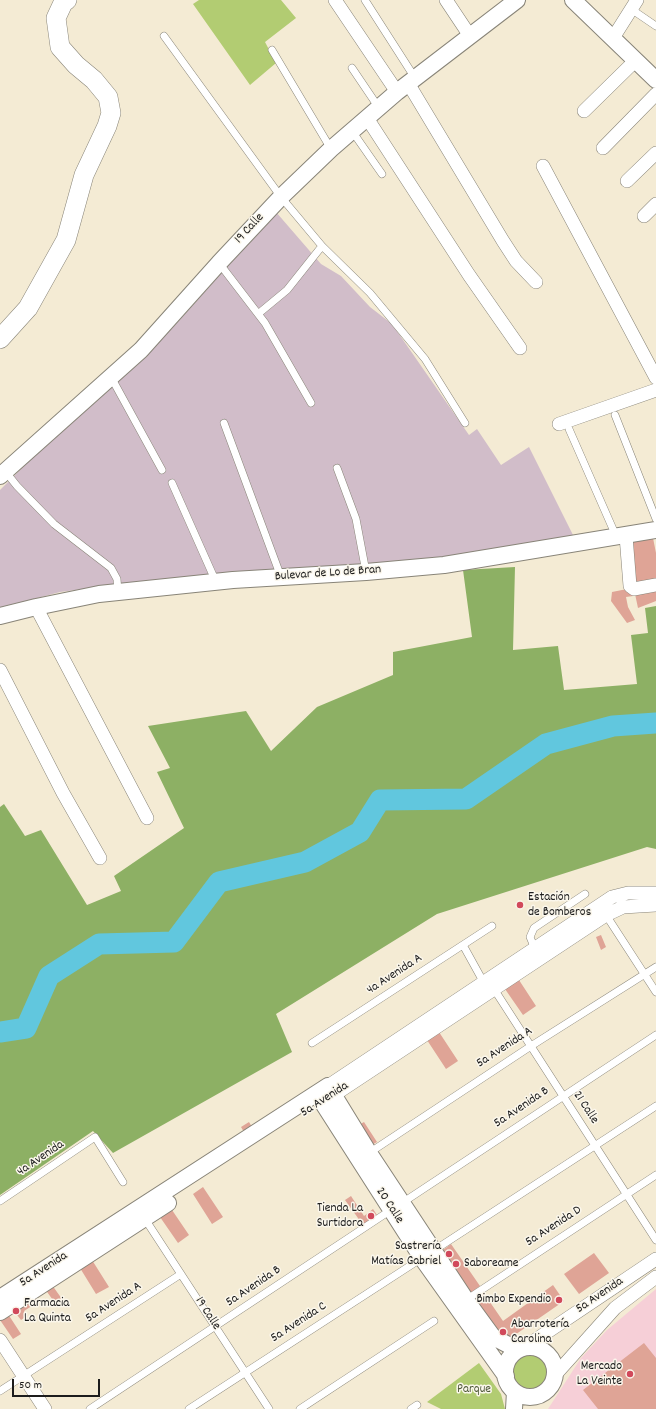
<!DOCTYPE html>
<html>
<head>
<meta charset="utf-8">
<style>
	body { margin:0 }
	#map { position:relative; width:656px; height:1409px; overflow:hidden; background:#f4ebd4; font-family:Dekko,sans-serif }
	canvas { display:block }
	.scale { position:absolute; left:12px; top:1379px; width:88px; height:18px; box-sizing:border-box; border:2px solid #1c1c1c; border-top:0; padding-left:5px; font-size:12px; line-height:14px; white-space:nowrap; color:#1c1c1c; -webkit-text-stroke:3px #fbf7ec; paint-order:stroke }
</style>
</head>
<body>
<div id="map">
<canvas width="656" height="1409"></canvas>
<div class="scale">50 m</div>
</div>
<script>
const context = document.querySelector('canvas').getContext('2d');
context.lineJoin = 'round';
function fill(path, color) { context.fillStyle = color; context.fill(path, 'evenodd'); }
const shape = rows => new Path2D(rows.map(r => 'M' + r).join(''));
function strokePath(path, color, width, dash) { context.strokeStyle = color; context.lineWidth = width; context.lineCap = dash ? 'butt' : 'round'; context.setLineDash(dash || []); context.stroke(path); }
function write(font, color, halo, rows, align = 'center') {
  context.font = font + ' Dekko,sans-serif'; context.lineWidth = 3; context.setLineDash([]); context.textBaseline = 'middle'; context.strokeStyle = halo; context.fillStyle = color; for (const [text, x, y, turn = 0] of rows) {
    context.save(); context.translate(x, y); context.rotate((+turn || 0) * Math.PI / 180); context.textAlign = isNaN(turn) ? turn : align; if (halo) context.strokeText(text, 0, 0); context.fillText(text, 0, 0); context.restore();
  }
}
fill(shape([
	[656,1289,656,1409,548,1409,581,1358,607,1330]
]), '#f6cfd7');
fill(shape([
	[276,212,321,264,341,276,370,307,392,324,469,435,477,429,501,465,529,447,574,537,435,559,256,571,129,583,60,592,0,608,0,490,40,450,115,385,176,324]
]), '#d1bdc9');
fill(shape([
	[199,0,281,0,296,18,265,42,276,63,250,85,193,4],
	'512 1372a18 18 0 1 1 36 0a18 18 0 1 1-36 0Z',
	[479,1363,501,1394,505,1409,441,1409,427,1402]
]), '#b2cc72');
fill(shape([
	[515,567,513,650,558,646,564,690,637,684,631,635,648,633,645,608,656,606,656,849,647,847,437,914,276,1014,292,1052,113,1153,93,1131,0,1195,0,807,4,804,25,836,41,830,87,905,121,891,114,876,184,828,157,772,170,768,148,726,246,711,271,751,317,707,393,675,393,652,472,637,463,570]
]), '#8db064');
strokePath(shape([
	[0,1032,26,1028,49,976,99,944,174,942,219,882,305,862,360,832,380,800,466,799,546,744,613,726,656,723]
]), '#61c7de', 21);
fill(shape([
	[653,538,656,553,656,580,632,585,630,541],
	[627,589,633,590,633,596,626,597,628,607,635,620,627,623,611,601,612,592],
	[656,590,656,601,638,608,635,594],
	[601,935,606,947,601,950,596,937],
	[519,980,536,1006,523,1015,505,989],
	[439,1032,458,1061,446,1069,427,1040],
	[249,1122,252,1127,244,1132,241,1127],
	[364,1122,377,1142,368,1147,355,1127],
	[203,1187,223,1217,212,1224,193,1194],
	[351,1196,364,1216,373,1209,377,1215,363,1225,345,1200],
	[172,1210,189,1235,178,1243,160,1217],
	[451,1244,480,1286,468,1295,439,1253],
	[594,1253,609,1273,579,1294,564,1274],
	[92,1260,109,1287,96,1294,80,1268],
	[52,1285,62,1299,55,1303,45,1289],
	[553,1285,564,1301,509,1339,499,1337,473,1299,483,1292,503,1321],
	[35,1297,38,1302,24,1311,27,1316,21,1320,14,1311],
	[8,1314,21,1334,13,1339,0,1320],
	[644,1343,656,1358,656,1409,598,1409,583,1390]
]), '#dfa496');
const service = shape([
	[365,0,415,78],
	[631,9,656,26],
	[164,36,281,197,322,246,370,293,425,359,465,423],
	[272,50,331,149],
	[352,68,379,108],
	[352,131,382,174],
	[219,263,265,323,311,403],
	[258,314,287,290,322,246],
	[111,377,162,470],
	[615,415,656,519],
	[224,423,281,577],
	[569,429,616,536],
	[337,468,356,519,366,572],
	[5,471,17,486,54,524,111,568,117,579,118,592],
	[172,483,216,582],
	[606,915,656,992],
	[463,945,484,983],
	[535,949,530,937,534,928,585,894],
	[494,989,656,1240],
	[312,1043,492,926],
	[369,1153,531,1046,656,967],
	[0,1201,95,1137,123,1182],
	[402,1203,656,1035],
	[145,1219,269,1409],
	[433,1251,656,1106],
	[466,1300,656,1175],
	[0,1391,181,1274],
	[90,1409,391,1210],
	[189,1409,422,1258],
	[300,1409,434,1321],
	[411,1409,417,1405]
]);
const minor = shape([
	[335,0,397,92],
	[446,0,470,36],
	[613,38,637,0],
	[408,83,503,241,516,261,536,282],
	[584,111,636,60],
	[367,118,469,275,520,348],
	[603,148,656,94],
	[543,166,656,378],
	[627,181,656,153],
	[644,216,656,204],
	[559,424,656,390],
	[626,536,630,586,634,589,656,585],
	[36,607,147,818],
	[0,670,63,793,100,858],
	[328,1086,612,897,628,893,656,893],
	[334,1095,606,915,623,907,656,905],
	[0,1340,45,1409],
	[525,1347,656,1259],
	[555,1375,615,1308,656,1277]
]);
const tertiary = shape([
	[573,0,656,80],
	[0,476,141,350,219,263,281,197,331,149,397,92,517,0],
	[0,616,36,607,99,594,233,580,366,572,444,565,656,530],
	[317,1094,422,1258,506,1376],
	[0,1298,328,1086,369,1153,466,1300,493,1337,518,1350],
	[0,1312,168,1203],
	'505 1372a25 25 0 1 1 50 0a25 25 0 1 1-50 0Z',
	[514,1409,515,1392]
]);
const secondary = shape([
	[0,339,28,308,66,240,84,175,107,126,111,113,108,97,94,80,76,65,60,47,56,18,63,3,67,0]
]);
strokePath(service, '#888478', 8);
strokePath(minor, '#888478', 14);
strokePath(tertiary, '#888478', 18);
strokePath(secondary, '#888478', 20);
strokePath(service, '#fff', 7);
strokePath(minor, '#fff', 13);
strokePath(tertiary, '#fff', 16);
strokePath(secondary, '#fff', 19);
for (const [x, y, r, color] of [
	[520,905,4,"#d1495b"],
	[371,1216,4,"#d1495b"],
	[449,1254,4,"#d1495b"],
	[456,1264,4,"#d1495b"],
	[559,1300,4,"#d1495b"],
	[16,1311,4,"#d1495b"],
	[503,1332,4,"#d1495b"],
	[630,1374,4,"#d1495b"]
]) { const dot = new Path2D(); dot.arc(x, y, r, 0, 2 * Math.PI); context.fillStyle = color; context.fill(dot); strokePath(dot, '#fbf7ec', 1.5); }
write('13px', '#1c1c1c', '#fbf7ec', [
	["19 Calle",250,229,-47],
	["Bulevar de Lo de Bran",328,574,-4],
	["4a Avenida A",395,975,-33],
	["5a Avenida A",505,1048,-33],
	["5a Avenida",325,1100,-33],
	["5a Avenida B",522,1108,-34],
	["21 Calle",585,1108,57],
	["4a Avenida",41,1159,-34],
	["20 Calle",389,1206,57],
	["5a Avenida D",554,1227,-33],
	["5a Avenida",44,1270,-33],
	["5a Avenida B",254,1287,-34],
	["5a Avenida",600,1296,-34],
	["5a Avenida A",114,1303,-33],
	["19 Calle",207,1314,57],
	["5a Avenida C",299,1323,-33]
]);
write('13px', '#1c1c1c', '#fbf7ec', [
	["Estación",528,898],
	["de Bomberos",528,913],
	["Tienda La",363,1209,"right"],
	["Surtidora",363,1224,"right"],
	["Sastrería",441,1247,"right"],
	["Matías Gabriel",441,1262,"right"],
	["Saboreame",464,1264],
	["Bimbo Expendio",551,1300,"right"],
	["Farmacia",24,1304],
	["La Quinta",24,1319],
	["Abarrotería",511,1325],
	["Carolina",511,1340],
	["Mercado",622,1367,"right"],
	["La Veinte",622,1382,"right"]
], 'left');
write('13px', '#505a3a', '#fbf7ec', [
	["Parque",474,1390]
]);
</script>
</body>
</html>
